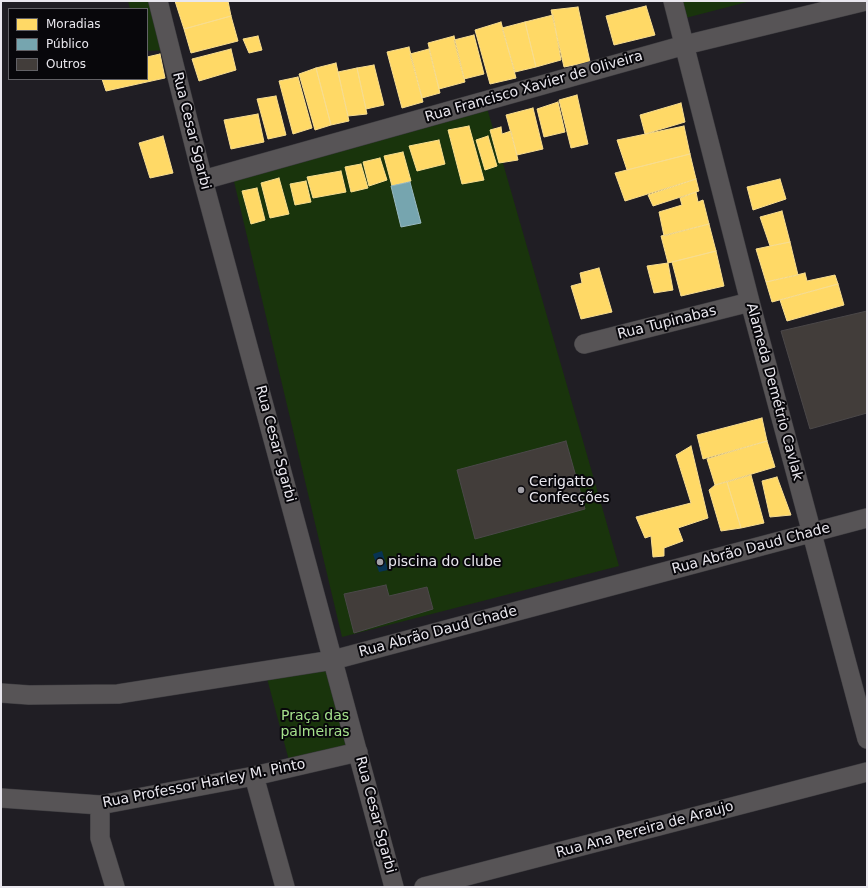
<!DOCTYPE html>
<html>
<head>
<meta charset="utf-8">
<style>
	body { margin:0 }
	#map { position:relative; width:868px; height:888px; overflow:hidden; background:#201e24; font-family:"DejaVu Sans",sans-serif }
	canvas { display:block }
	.frame { position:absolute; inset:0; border:2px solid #e9e7ee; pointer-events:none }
	.legend { position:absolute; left:8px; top:8px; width:140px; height:72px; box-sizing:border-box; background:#08070b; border:1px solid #626166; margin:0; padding:5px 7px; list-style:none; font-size:12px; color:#e9e7ee }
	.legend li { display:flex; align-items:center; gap:8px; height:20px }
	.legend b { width:20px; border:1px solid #626166 }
</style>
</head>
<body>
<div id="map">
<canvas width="868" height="888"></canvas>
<div class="frame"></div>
<ul class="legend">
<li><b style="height:11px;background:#ffd966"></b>Moradias</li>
<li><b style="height:11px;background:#76a5af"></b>Público</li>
<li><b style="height:11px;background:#423d3a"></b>Outros</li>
</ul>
</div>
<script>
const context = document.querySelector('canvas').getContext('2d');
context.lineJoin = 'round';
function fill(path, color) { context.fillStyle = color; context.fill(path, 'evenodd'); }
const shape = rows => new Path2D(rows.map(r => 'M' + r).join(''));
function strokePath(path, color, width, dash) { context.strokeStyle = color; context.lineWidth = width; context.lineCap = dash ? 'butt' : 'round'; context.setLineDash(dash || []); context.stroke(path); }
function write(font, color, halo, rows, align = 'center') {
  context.font = font + ' "DejaVu Sans",sans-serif'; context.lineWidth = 4; context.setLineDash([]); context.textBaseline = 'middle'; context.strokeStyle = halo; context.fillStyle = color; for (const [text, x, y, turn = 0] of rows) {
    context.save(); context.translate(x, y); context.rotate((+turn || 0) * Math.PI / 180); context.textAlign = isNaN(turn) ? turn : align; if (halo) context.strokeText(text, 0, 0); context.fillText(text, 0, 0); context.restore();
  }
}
fill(shape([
	[128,1,158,1,170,50,147,51,147,9,130,9],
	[669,1,751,1,674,21],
	[485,101,619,566,342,637,232,173],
	[333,660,358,752,291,768,265,671]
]), '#19340c');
fill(shape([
	[382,551,388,570,379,572,373,554]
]), '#073353');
const homes = shape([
	[175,1,228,1,231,16,184,29,175,1],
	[646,6,655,35,614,45,606,16,646,6],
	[578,7,590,62,564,67,551,10,578,7],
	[553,15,561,60,536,67,525,22,553,15],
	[231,16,238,41,191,53,184,29,231,16],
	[501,22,516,78,490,84,475,30,501,22],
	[525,22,536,67,515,72,502,28,525,22],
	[474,35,484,74,464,79,454,40,474,35],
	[258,36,262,50,249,53,243,39,258,36],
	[454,36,465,82,439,89,428,43,454,36],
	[409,47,423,102,402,108,387,52,409,47],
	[231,49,236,70,199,81,192,59,231,49],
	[429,49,440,93,422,98,410,54,429,49],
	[160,54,165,78,106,91,102,79,147,79,147,57,160,54],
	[336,63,349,121,331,125,316,68,336,63],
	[374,65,384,105,366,109,357,68,374,65],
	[316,68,331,125,315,130,299,74,316,68],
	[357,68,367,114,348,116,338,72,357,68],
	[298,77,312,128,293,134,279,81,298,77],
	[577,95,588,144,571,148,559,100,577,95],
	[276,96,286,135,268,139,257,99,276,96],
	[558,102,565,132,544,137,537,109,558,102],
	[681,103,685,122,645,134,640,115,681,103],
	[533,108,543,149,517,155,506,115,533,108],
	[258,114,264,142,231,149,224,120,258,114],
	[469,126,484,180,462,184,448,130,469,126],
	[684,126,690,154,627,170,617,140,684,126],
	[501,127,502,134,511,131,518,160,499,163,490,130,501,127],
	[163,136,173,173,150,178,139,143,163,136],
	[488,136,497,166,485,170,476,140,488,136],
	[439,140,445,164,417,171,409,146,439,140],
	[403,152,411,181,392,186,384,156,403,152],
	[690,154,696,179,625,201,615,173,690,154],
	[380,158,387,180,369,186,363,162,380,158],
	[361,164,368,188,351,192,345,167,361,164],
	[341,171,346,192,313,198,307,177,341,171],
	[279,178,289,214,270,218,261,183,279,178],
	[696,179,699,191,653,206,648,195,696,179],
	[780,179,786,199,753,210,747,187,780,179],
	[306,181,311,202,295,205,290,184,306,181],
	[257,188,265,220,251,224,242,191,257,188],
	[696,192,698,202,703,200,709,224,664,236,659,212,682,205,680,198,696,192],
	[782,211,790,242,770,246,760,217,782,211],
	[709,224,716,251,668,263,661,236,709,224],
	[790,242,798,275,766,282,756,249,790,242],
	[716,251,724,286,681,296,672,262,716,251],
	[668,263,673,290,654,293,647,266,668,263],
	[599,268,612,312,581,319,571,286,582,283,580,273,599,268],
	[805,273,807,281,835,275,838,284,772,302,766,282,805,273],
	[838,284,844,305,787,321,780,300,838,284],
	[762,418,767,441,703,459,697,435,762,418],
	[767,441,775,467,715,485,707,459,767,441],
	[691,446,708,518,678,528,683,541,664,548,664,556,653,557,651,536,645,538,636,517,691,503,676,455,691,446],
	[751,475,764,523,741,528,727,482,751,475],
	[777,477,791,515,770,517,762,481,777,477],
	[727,482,741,528,721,531,709,490,715,485,727,482]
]);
fill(homes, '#ffd966');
strokePath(homes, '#f8dd8f', 1);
const public = shape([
	[410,182,421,223,401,227,391,186,410,182]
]);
fill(public, '#76a5af');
strokePath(public, '#98b9c2', 1);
const building = shape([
	[867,311,867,413,810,429,781,331,867,311],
	[566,441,585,509,475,539,457,470,566,441],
	[386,585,389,596,427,587,433,609,354,633,344,594,386,585]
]);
fill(building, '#423d3a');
strokePath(building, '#4b4849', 1);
const minor = shape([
	[158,1,203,180,394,887],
	[673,1,750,302,867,739],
	[203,180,685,45,866,1],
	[584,344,750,302],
	[1,693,29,695,118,694,333,660,867,518],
	[254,776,285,887],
	[1,798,100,805,254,776,358,752],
	[100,805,100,838,115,887],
	[424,887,867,772]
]);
strokePath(minor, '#3c3b3f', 20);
strokePath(minor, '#575456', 19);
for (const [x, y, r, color] of [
	[521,490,4,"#a3a1a7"],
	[380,562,4,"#a3a1a7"]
]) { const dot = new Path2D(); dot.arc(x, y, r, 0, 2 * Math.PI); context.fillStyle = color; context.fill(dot); strokePath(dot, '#08070b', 1.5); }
write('14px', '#e9e7ee', '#08070b', [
	["Rua Francisco Xavier de Oliveira",534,87,-16],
	["Rua Cesar Sgarbi",191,131,76],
	["Rua Tupinabas",667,323,-14],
	["Alameda Demétrio Cavlak",774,392,75],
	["Rua Cesar Sgarbi",275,444,75],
	["Rua Abrão Daud Chade",751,549,-15],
	["Rua Abrão Daud Chade",438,632,-15],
	["Rua Professor Harley M. Pinto",204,784,-11],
	["Rua Cesar Sgarbi",375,815,75],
	["Rua Ana Pereira de Araujo",645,830,-15]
]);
write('14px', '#e9e7ee', '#08070b', [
	["Cerigatto",529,482],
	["Confecções",529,498],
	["piscina do clube",388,562]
], 'left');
write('14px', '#a5e18c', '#08070b', [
	["Praça das",315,716],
	["palmeiras",315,732]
]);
</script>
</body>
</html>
